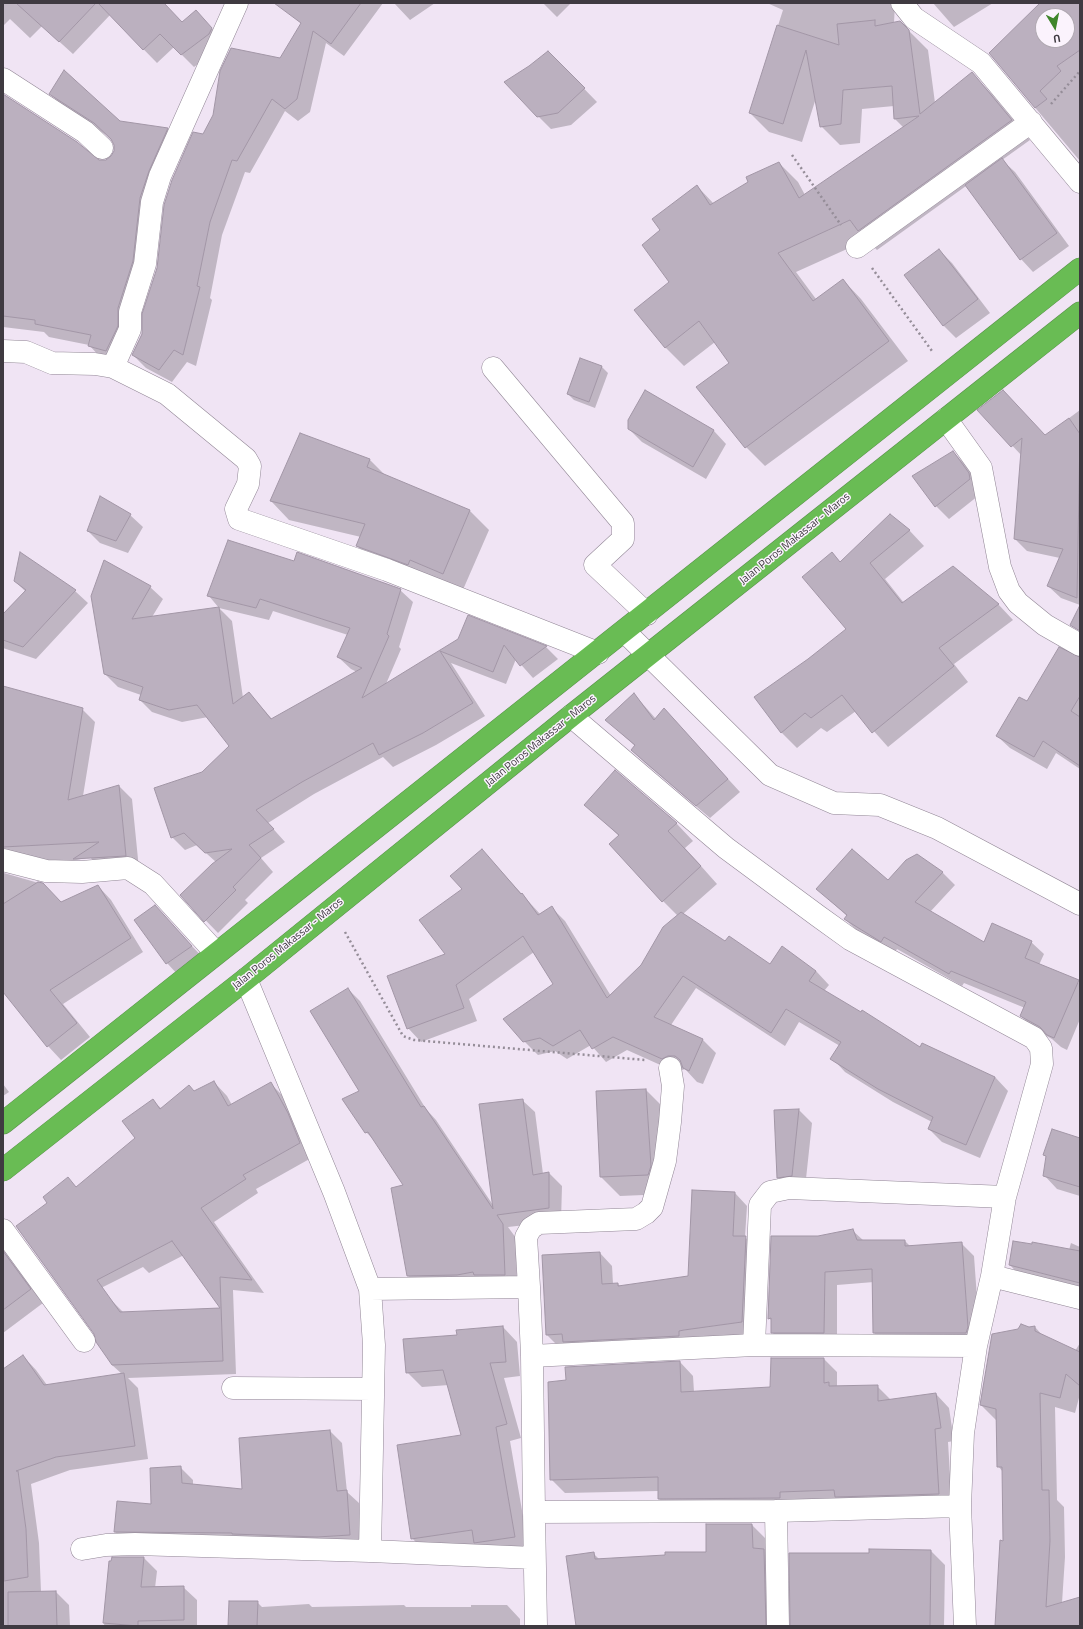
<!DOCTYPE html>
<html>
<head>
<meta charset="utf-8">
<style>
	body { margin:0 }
	#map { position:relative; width:1083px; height:1629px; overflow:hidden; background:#f0e4f4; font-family:"Titillium Web",sans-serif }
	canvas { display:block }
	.frame { position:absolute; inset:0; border:4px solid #3f3a41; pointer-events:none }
	.north { position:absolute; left:1035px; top:8px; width:40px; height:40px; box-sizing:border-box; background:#fbf3fd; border:1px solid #b0a9b2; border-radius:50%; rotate:170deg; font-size:11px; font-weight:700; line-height:16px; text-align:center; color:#3f3a41 }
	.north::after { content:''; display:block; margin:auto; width:14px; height:18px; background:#3f862b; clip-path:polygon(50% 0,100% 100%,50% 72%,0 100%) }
</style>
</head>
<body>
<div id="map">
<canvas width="1083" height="1629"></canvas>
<div class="frame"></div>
<div class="north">U</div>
</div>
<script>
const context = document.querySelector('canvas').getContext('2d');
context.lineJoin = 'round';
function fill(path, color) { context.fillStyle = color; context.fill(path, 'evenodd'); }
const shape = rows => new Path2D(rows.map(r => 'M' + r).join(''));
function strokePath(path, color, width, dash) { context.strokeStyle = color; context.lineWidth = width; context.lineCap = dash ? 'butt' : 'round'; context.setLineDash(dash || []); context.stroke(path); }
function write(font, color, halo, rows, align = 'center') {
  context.font = font + ' "Titillium Web",sans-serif'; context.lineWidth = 3; context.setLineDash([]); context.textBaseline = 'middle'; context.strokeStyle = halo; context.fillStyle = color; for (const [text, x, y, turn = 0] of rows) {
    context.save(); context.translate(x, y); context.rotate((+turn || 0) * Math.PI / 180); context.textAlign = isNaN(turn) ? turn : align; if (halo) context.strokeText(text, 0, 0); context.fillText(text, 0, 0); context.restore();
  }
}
fill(shape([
	[3,3,149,3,174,28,208,24,224,42,222,47,194,67,174,47,157,63,110,15,73,54,42,26,30,38,10,19,3,26],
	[294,3,383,3,344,56,326,43,310,112,298,121,285,111,250,173,245,172,222,235,210,298,212,300,196,366,187,362,172,382,146,368,133,355,142,334,204,135,281,59,302,24,288,12],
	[394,3,435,3,410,20],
	[543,3,571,3,557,17],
	[767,3,895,3,894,23,900,22,928,50,935,103,972,74,991,93,1030,140,1002,160,1015,172,1069,246,1033,272,1021,259,966,186,877,250,867,240,796,272,816,299,843,280,861,299,908,361,765,466,746,447,731,363,715,342,684,366,665,347,671,282,661,230,697,186,714,204,779,163,798,182,805,195,904,128,894,118,894,106,862,109,860,143,840,145,821,126,816,98,802,142,769,132,750,113,783,10],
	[933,3,993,3,954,27],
	[1041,3,1080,3,1080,161,990,54],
	[1043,16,1067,16,1067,40,1043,40],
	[561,65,597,102,571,125,551,129,538,116,530,67],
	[50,94,120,122,167,129,180,142,162,184,130,340,102,359,89,345,49,337,44,332,3,327,3,95,98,161,106,161,112,157,115,151,115,144,106,135,64,107],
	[939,250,952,263,990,313,956,338,943,325],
	[581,359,602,367,608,373,595,408,574,400,568,394],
	[646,391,714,431,726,444,706,479,642,442,629,429],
	[979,410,1045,436,1080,410,1080,605,1061,598,1048,586,1060,558,1027,551,1015,539,1022,456],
	[301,434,370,460,386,476,470,511,489,530,462,592,376,565,357,546,361,537,289,520,271,501],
	[953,452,966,465,982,487,983,492,949,519,936,506,913,476],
	[130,515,143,527,128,553,100,543,88,531],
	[909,530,924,546,885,579,904,603,998,604,1013,620,954,664,968,682,888,747,856,711,827,732,821,728,797,748,782,733,755,697,808,660,848,629,832,553,841,563],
	[295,562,400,590,413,602,399,647,401,649,386,684,459,640,468,617,546,647,558,659,533,678,516,659,506,684,451,663,485,716,436,745,393,767,383,757,314,794,268,823,285,842,261,858,273,872,245,900,248,903,218,933,182,896,216,862,197,845,185,850,172,837,202,773,231,746,208,717,182,722,152,712,140,700,141,695,118,687,105,674,92,596,150,587,163,599,152,617,219,608,232,621,243,698,249,693,272,719,357,672,351,669,338,657,348,635,273,611,269,620,219,608,209,596],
	[15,581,75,591,88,603,36,659,3,648,3,615,25,591],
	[1080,658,1080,769,1056,753,1047,769,1010,748,997,736,1027,702],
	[3,687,82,709,95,722,83,796,119,786,132,799,139,869,103,872,90,857,45,867,4,871,4,873,42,884,61,903,98,886,111,900,143,952,63,1004,90,1037,61,1060,48,1046,3,990],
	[634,694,656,719,676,722,740,792,710,818,645,763,632,750,635,746,606,720],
	[615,771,677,824,693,841,685,848,717,884,683,914,725,943,770,965,816,971,829,985,824,991,920,1048,995,1077,1008,1091,980,1158,942,1142,929,1129,932,1122,893,1102,845,1072,832,1058,840,1046,799,1022,785,1046,696,988,671,1025,703,1040,716,1053,703,1084,697,1082,685,1069,676,1072,627,1050,606,1062,591,1045,567,1059,555,1051,538,1055,524,1041,554,985,534,952,469,999,477,1021,421,1042,408,1028,447,955,463,890,482,850,540,914,552,908,565,921,611,996,642,966,678,916,663,901,619,836,586,805],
	[917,855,943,873,955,885,930,912,984,943,1031,942,1044,954,1039,965,1080,983,1080,1019,1067,1050,1061,1047,1052,1039,1034,1029,1021,1016,1025,1008,964,983,962,986,897,949,894,954,858,932,845,919,847,916,817,889,888,881],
	[155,906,204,959,179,976,167,963],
	[348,989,360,1001,426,1109,436,1120,493,1205,522,1100,535,1112,543,1174,549,1173,562,1186,561,1221,508,1227,516,1238,517,1287,420,1288,408,1276,404,1185,375,1141,366,1132],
	[214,1082,227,1096,232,1105,271,1084,284,1097,313,1157,256,1189,258,1193,214,1222,264,1293,233,1290,236,1374,128,1378,138,1388,148,1459,70,1470,31,1484,39,1543,41,1592,56,1592,69,1605,70,1626,3,1626,3,1370,23,1356,36,1370,47,1385,122,1374,112,1365,108,1297,124,1313,221,1308,184,1255,149,1273,143,1267,75,1301,49,1203,68,1179,77,1188,136,1139,152,1100,162,1109],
	[3,1084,9,1092,3,1096],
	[646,1090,665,1109,667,1194,620,1196,601,1177],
	[799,1110,812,1123,805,1188,791,1190,778,1177,776,1111],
	[1080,1145,1080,1196,1057,1189,1044,1175],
	[735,1193,747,1206,745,1237,758,1250,755,1334,560,1348,547,1335,543,1256,600,1253,612,1266,613,1284,618,1284,621,1287,688,1276],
	[852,1230,864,1241,905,1241,910,1246,961,1243,974,1256,980,1340,887,1345,874,1333,874,1282,837,1285,837,1345,784,1345,772,1332,772,1321,769,1318,818,1237],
	[1071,1243,1080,1247,1080,1293,1023,1279,1010,1265,1069,1250],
	[3,1250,43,1303,3,1333],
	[503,1327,517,1342,520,1376,504,1378,521,1438,510,1441,529,1551,426,1553,412,1538,463,1436,449,1385,422,1387,407,1372,458,1336],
	[1035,1327,1043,1336,1075,1351,1080,1343,1080,1394,1075,1413,1055,1407,1057,1500,1064,1507,1065,1557,1062,1603,1080,1598,1080,1626,996,1626,1004,1542,1003,1472,998,1466,996,1420,981,1405,1029,1328],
	[824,1359,837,1372,837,1387,877,1386,891,1400,936,1394,949,1408,954,1441,948,1442,952,1507,672,1512,659,1499,659,1491,565,1493,551,1479,680,1362,693,1376,694,1392,771,1388],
	[330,1431,342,1443,347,1492,359,1503,362,1547,127,1544,115,1532,152,1505,181,1468,193,1480,193,1486,243,1490],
	[752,1525,765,1538,766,1552,779,1626,577,1626,593,1553,600,1560,707,1553],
	[870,1550,931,1551,945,1565,944,1626,791,1626,870,1554],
	[144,1558,157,1571,155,1588,183,1587,197,1600,197,1626,104,1626,110,1562],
	[257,1602,262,1607,309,1604,312,1607,404,1605,406,1607,471,1607,471,1605,507,1605,520,1619,520,1626,229,1626]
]), '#0003');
const building = shape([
	[16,3,96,3,59,42,16,3],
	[98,3,164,3,182,22,196,10,212,28,209,34,181,55,160,34,143,50,98,3],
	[274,3,361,3,331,44,313,31,297,99,285,109,272,99,237,161,232,160,210,222,197,286,200,287,183,355,174,350,159,370,132,355,142,334,142,314,157,268,164,205,172,180,193,132,203,134,213,115,220,71,231,48,280,58,301,23,274,3],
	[1040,3,1080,3,1080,50,1057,66,1061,71,1040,91,1047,99,1035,108,989,53,1040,3],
	[1043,16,1067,16,1067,40,1043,40,1043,16],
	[875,20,875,26,900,21,909,30,920,114,972,72,1012,120,858,231,850,220,778,253,813,301,843,279,889,341,745,448,696,387,729,363,699,321,665,348,634,310,669,282,642,245,660,230,652,219,697,185,710,205,748,182,746,177,779,162,799,198,919,116,894,119,892,86,843,90,841,124,820,127,806,50,783,124,749,113,777,25,839,45,837,24,875,20],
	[548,51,585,88,558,113,537,117,504,82,529,66,548,51],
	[64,70,120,121,168,128,149,171,140,198,133,261,118,308,118,326,106,351,88,346,91,335,35,324,35,320,3,316,3,94,77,142,99,160,106,160,111,156,114,151,114,145,111,139,94,123,49,94,64,70],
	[1002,158,1057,233,1020,260,965,185,1002,158],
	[939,249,978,299,943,326,904,275,939,249],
	[580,358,602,366,589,402,567,394,580,358],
	[645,390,714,430,693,467,628,429,628,420,645,390],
	[1003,390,1045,435,1069,418,1080,434,1077,598,1047,586,1063,549,1014,539,1022,438,1011,447,977,410,1003,390],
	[300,433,370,459,367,467,470,510,443,574,410,560,408,565,356,546,365,524,270,501,300,433],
	[953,451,969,473,970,479,935,507,912,476,953,451],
	[100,496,131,514,116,541,87,531,100,496],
	[890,514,910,530,870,563,902,603,953,566,999,604,939,648,954,666,872,733,842,695,811,718,805,713,781,733,754,697,808,659,846,629,802,577,832,552,840,562,890,514],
	[228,540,294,561,297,552,401,589,387,634,389,636,362,698,458,639,468,615,547,646,520,666,504,645,493,672,440,651,473,703,423,733,379,755,373,743,302,782,256,810,274,829,249,845,261,858,233,887,236,890,204,922,180,895,212,864,232,849,205,853,184,833,171,838,154,788,202,772,229,746,197,705,169,710,139,700,143,687,104,674,91,596,104,560,151,586,132,619,219,607,233,704,249,692,271,719,362,668,337,657,350,628,260,599,256,608,207,596,228,540],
	[20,552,76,590,23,647,3,640,3,614,26,590,14,581,20,552],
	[1080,605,1080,631,1070,625,1080,605],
	[1059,647,1080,657,1080,696,1071,711,1080,717,1080,766,1043,741,1034,757,996,736,1019,697,1027,701,1059,647],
	[3,686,83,708,68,800,119,785,126,856,73,859,99,842,3,847,3,686],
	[634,693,654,720,664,708,728,779,696,806,631,750,635,745,605,720,634,693],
	[615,770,677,823,668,831,701,866,662,902,609,844,619,835,584,805,615,770],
	[482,849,521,894,522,893,538,915,552,906,607,998,641,965,663,927,681,912,725,941,729,936,770,964,782,946,816,971,809,981,861,1012,862,1010,920,1047,922,1043,995,1077,966,1145,928,1129,933,1117,878,1089,830,1059,841,1042,786,1009,771,1033,683,976,654,1017,703,1039,689,1071,683,1068,680,1060,675,1056,668,1056,662,1059,613,1037,592,1049,580,1030,553,1046,540,1038,523,1042,503,1019,553,984,523,936,456,985,464,1008,407,1029,387,976,445,954,419,920,462,889,450,876,482,849],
	[852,849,888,880,906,860,917,854,943,872,915,902,984,942,992,923,1032,941,1025,958,1079,980,1054,1038,1047,1035,1040,1027,1020,1016,1026,1002,951,971,949,974,884,937,881,942,844,919,847,915,816,889,852,849],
	[38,882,43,883,61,902,98,885,131,938,50,990,77,1023,47,1047,3,992,3,904,38,882],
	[155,905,192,946,166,964,134,920,155,905],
	[348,988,421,1107,424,1106,493,1209,479,1104,523,1099,533,1175,549,1172,549,1208,497,1215,503,1224,505,1275,474,1275,473,1272,457,1275,407,1276,391,1188,403,1185,368,1132,365,1133,342,1099,359,1091,310,1011,348,988],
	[214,1081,228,1106,271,1082,288,1113,300,1143,243,1175,246,1179,201,1208,252,1280,220,1277,223,1361,112,1365,96,1342,94,1334,16,1226,47,1203,43,1197,68,1177,76,1187,135,1138,122,1121,153,1099,160,1109,189,1085,194,1091,214,1081],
	[172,1241,220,1308,120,1312,97,1280,172,1241],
	[646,1089,651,1166,648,1175,600,1177,596,1091,646,1089],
	[799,1109,792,1176,777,1178,774,1110,799,1109],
	[1052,1129,1080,1138,1080,1187,1043,1176,1046,1156,1043,1155,1052,1129],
	[692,1190,735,1192,733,1236,746,1236,742,1322,684,1330,679,1331,679,1336,563,1342,562,1334,546,1335,542,1255,600,1252,602,1284,618,1283,618,1286,688,1276,692,1190],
	[853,1229,857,1240,905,1240,905,1246,962,1242,968,1327,966,1333,873,1333,872,1269,825,1272,824,1333,771,1333,771,1318,768,1319,771,1236,818,1236,853,1229],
	[1013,1241,1032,1244,1032,1242,1080,1251,1080,1283,1009,1265,1013,1241],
	[3,1251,31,1289,3,1310,3,1251],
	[1021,1324,1029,1327,1035,1326,1035,1331,1080,1352,1080,1386,1066,1374,1060,1398,1040,1393,1042,1490,1049,1490,1050,1541,1046,1607,1080,1597,1080,1626,995,1626,1000,1540,1003,1541,1002,1467,997,1467,996,1409,980,1405,992,1334,1018,1329,1021,1324],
	[503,1326,506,1362,490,1363,507,1424,496,1427,515,1537,474,1543,472,1530,411,1539,397,1445,461,1435,443,1370,406,1373,403,1339,457,1335,456,1330,503,1326],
	[23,1355,44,1385,124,1373,135,1446,56,1457,16,1471,18,1471,26,1529,28,1577,4,1581,3,1369,23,1355],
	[771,1358,824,1358,824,1383,829,1382,829,1386,878,1385,878,1401,936,1393,941,1428,935,1429,939,1494,835,1497,834,1490,780,1492,780,1498,658,1499,658,1477,550,1480,548,1382,566,1380,565,1367,680,1361,681,1392,770,1387,771,1358],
	[330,1430,337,1491,347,1490,350,1535,317,1537,232,1534,232,1533,114,1532,117,1501,151,1504,150,1468,181,1466,182,1483,242,1489,239,1438,330,1430],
	[706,1524,752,1524,753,1548,764,1549,766,1626,576,1626,566,1556,594,1552,595,1559,665,1555,665,1552,706,1552,706,1524],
	[869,1549,931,1550,930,1626,790,1626,789,1553,869,1553,869,1549],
	[112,1557,144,1557,141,1587,184,1586,184,1620,138,1621,138,1626,103,1623,109,1561,111,1561,112,1557],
	[56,1591,57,1626,8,1626,8,1592,56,1591],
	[229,1601,258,1601,257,1626,228,1626,229,1601]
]);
fill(building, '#bbb0bf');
strokePath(building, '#a296a6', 1);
const minor = shape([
	[902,3,914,18,981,63,1080,182],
	[3,79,85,132,102,148],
	[857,247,1031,122],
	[3,351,26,352,52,363,95,364,113,367,167,394,246,459,250,466,248,484,236,509,239,519,387,570,598,653],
	[113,367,130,329,130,312,145,264,152,202,160,176,237,3],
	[493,368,623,523,623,539,595,565,647,614],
	[946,419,981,468,1000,567,1009,591,1018,603,1045,625,1080,645],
	[625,632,770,775,834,803,880,805,937,828,1080,904],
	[571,716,726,848,818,916,850,939,1034,1038,1041,1048,1042,1064,1005,1197,992,1276,976,1346,963,1433,960,1506,965,1626],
	[3,860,46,871,82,872,128,868,153,884,216,953],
	[246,979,334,1192,370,1289,529,1287,532,1356,534,1512,776,1511,778,1626],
	[3,1230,84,1341],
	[992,1276,1080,1298],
	[529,1287,526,1237,531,1228,539,1223,636,1219,646,1213,652,1207,665,1161,670,1122,673,1086,670,1068],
	[370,1289,374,1345,370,1551,534,1558],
	[754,1345,976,1346],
	[532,1356,754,1345,760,1205,770,1192,789,1188,1005,1197],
	[233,1388,373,1389],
	[776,1511,960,1506],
	[534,1512,536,1626],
	[82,1549,106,1545,135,1544,370,1551]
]);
const highway = shape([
	[3,1123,1080,269],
	[3,1170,246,979,571,716,1080,313]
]);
strokePath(minor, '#918695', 23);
strokePath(highway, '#5a8e4d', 23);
strokePath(shape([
	[1051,104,1080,71],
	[792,155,841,225],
	[872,268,932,351],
	[345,932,403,1036,414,1040,645,1060]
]), '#958d98', 2.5, [2, 3]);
strokePath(minor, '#fff', 22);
strokePath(highway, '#69bc54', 22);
write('11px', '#3f3a41', '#fbf3fd', [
	["Jalan Poros Makassar - Maros",795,539,-39],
	["Jalan Poros Makassar - Maros",541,741,-39],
	["Jalan Poros Makassar - Maros",288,944,-39]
]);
</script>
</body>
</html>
